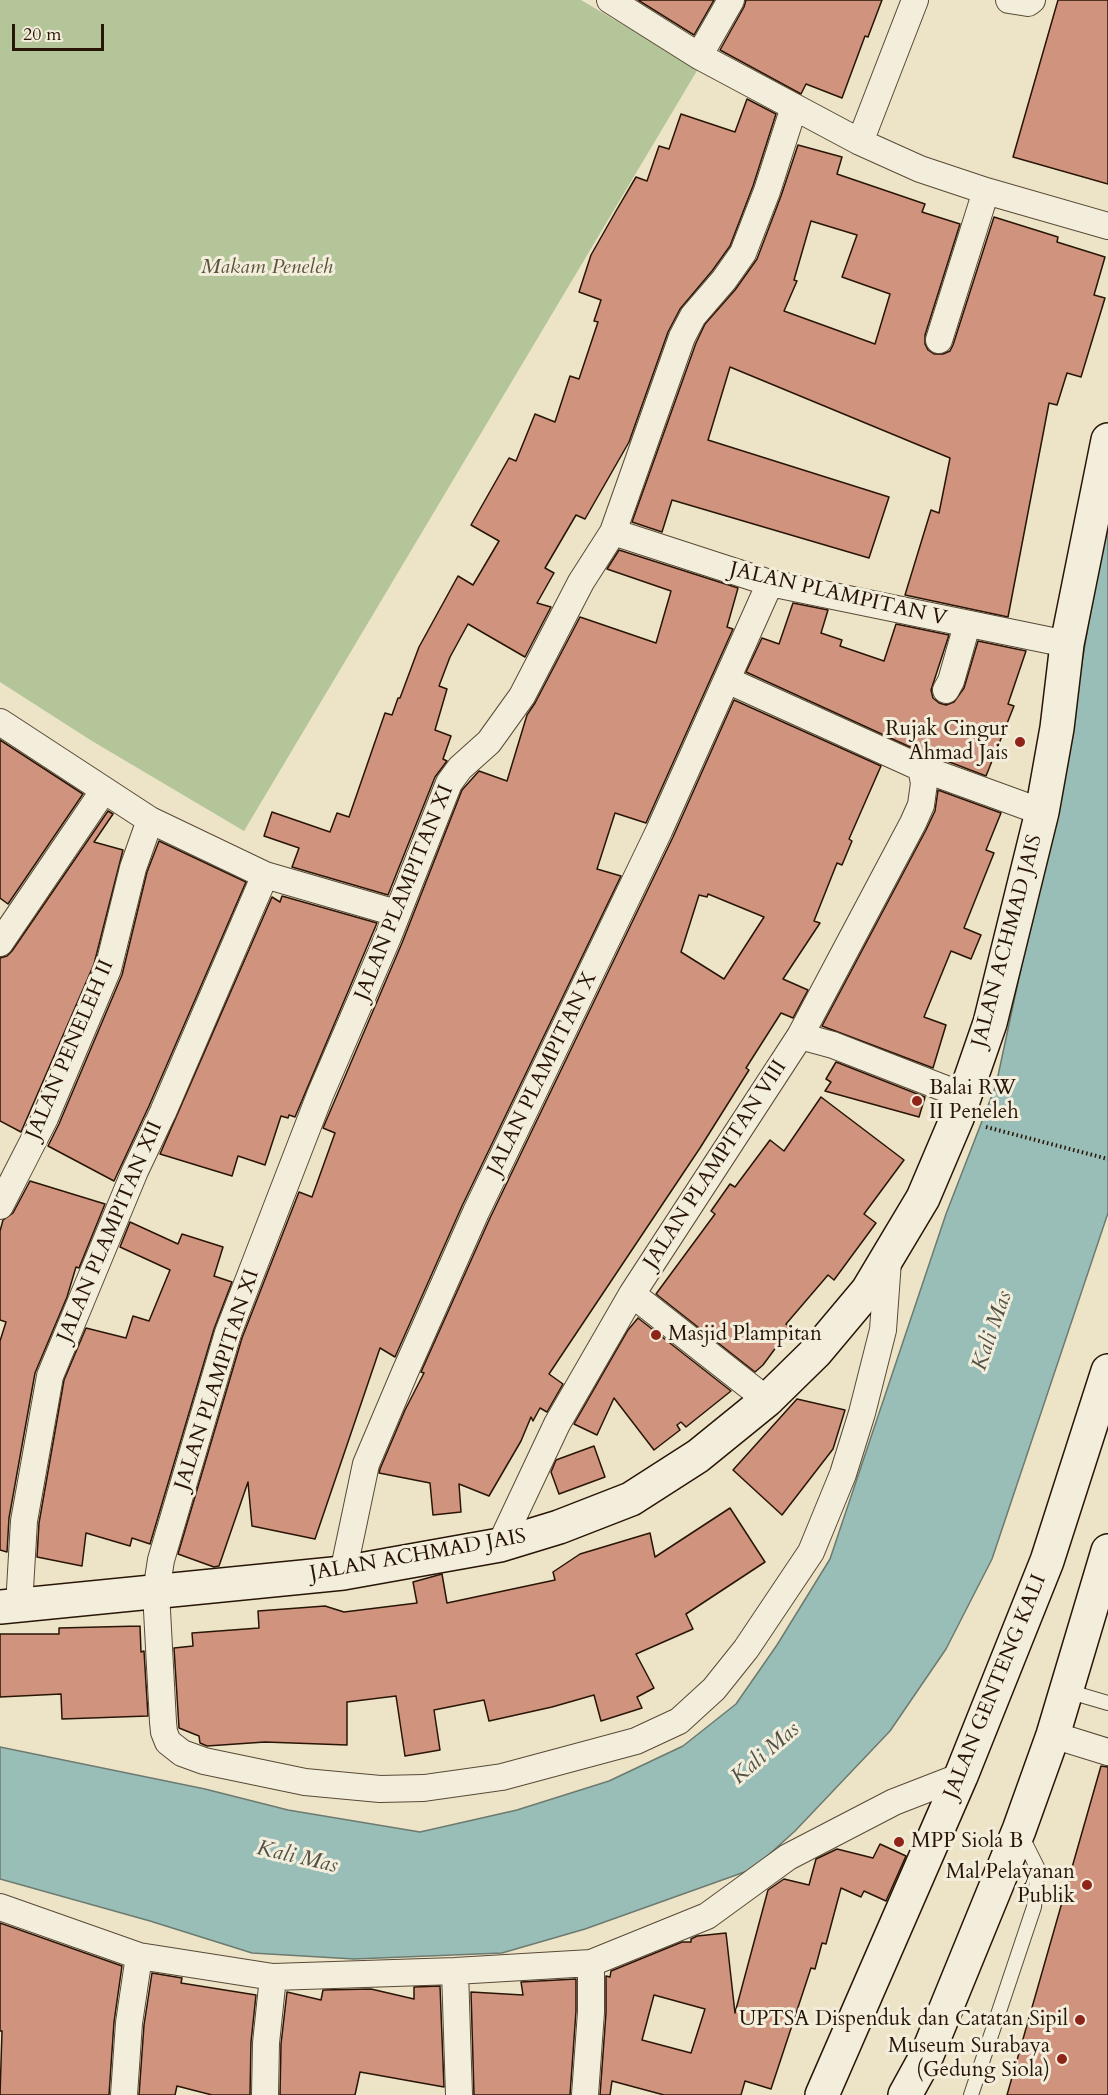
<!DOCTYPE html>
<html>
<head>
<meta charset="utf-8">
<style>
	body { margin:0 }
	#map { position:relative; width:1108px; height:2095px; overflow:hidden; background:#ede4c7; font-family:Cardo,serif }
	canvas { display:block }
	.scale { position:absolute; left:12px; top:24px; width:92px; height:27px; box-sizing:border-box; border:3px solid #281506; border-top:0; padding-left:8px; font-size:18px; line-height:21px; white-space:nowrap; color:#281506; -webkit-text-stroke:4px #f3eddb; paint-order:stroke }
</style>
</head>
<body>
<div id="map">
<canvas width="1108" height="2095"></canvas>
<div class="scale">20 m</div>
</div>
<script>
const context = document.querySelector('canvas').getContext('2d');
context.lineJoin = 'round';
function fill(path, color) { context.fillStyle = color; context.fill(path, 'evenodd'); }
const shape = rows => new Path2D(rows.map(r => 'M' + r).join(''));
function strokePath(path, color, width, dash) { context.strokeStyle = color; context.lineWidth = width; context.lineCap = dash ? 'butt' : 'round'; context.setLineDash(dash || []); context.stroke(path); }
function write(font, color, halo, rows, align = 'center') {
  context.font = font + ' Cardo,serif'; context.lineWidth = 6; context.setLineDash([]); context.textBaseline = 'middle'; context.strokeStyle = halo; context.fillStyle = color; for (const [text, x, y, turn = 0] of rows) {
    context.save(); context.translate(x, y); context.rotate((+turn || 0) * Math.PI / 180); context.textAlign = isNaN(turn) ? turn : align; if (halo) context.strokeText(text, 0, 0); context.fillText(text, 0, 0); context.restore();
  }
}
fill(shape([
	[0,0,581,0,698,69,244,831,92,741,0,682]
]), '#b3c599');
const water = shape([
	[1108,508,1108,1213,992,1559,946,1649,890,1731,795,1831,753,1869,585,1929,502,1953,354,1959,252,1953,150,1921,0,1879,0,1747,205,1789,288,1810,420,1832,517,1810,609,1781,683,1746,736,1704,777,1645,830,1559,946,1214,996,1085,1065,763,1108,508]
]);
fill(water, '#99beb7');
strokePath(water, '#6c7a70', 1.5);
const building = shape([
	[638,0,714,0,694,35,638,0],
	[746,0,882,0,868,37,865,36,842,98,806,84,801,94,720,50,744,7,746,0],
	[1058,0,1108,0,1108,184,1013,157,1058,0],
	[747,99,776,114,753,186,730,246,712,271,680,309,668,332,629,442,585,519,576,515,545,568,554,573,537,603,551,607,525,657,468,624,450,657,439,686,447,689,435,730,451,736,443,759,447,761,435,777,388,895,292,867,299,848,264,836,272,812,330,832,337,813,349,817,385,713,392,715,398,698,400,698,419,647,458,576,473,585,499,541,471,525,509,458,516,461,535,414,555,422,570,376,579,379,598,322,594,321,601,300,579,292,591,255,616,211,636,177,647,181,659,146,669,149,681,114,735,132,747,99],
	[798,145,842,157,837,174,925,204,922,212,960,224,925,335,925,344,928,350,934,354,943,354,950,351,953,345,994,217,1058,237,1057,242,1105,257,1094,295,1105,298,1081,377,1067,373,1057,405,1049,403,1008,617,905,595,931,510,939,513,950,458,730,367,708,440,889,497,869,558,672,500,662,532,632,522,696,343,705,324,735,290,757,259,781,196,798,145],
	[811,221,857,235,842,277,890,294,875,344,784,311,797,281,794,280,811,221],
	[619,550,738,588,727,627,733,629,646,823,615,813,597,869,621,876,462,1206,395,1357,380,1348,315,1539,252,1526,248,1482,219,1566,214,1567,178,1554,242,1338,299,1192,312,1197,335,1133,323,1128,402,943,462,790,479,771,507,781,527,715,535,703,580,617,656,643,671,591,607,569,619,550],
	[793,603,828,610,821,633,842,640,840,646,884,661,896,624,949,635,931,690,933,698,939,703,946,705,954,702,964,688,978,641,1026,651,1008,704,1014,706,986,776,910,747,746,672,762,638,779,644,793,603],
	[734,700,881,766,849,839,852,841,842,865,837,863,814,921,820,923,783,979,808,990,793,1018,781,1013,746,1068,749,1070,700,1148,549,1374,563,1384,547,1412,540,1408,533,1421,531,1417,521,1441,489,1496,459,1484,461,1512,433,1515,430,1483,379,1473,380,1469,405,1410,424,1373,421,1372,490,1218,673,837,734,700],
	[708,894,764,917,724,979,681,952,699,895,707,897,708,894],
	[0,740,83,794,8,904,0,898,0,740],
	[938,790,1001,813,986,850,994,853,964,928,981,935,971,959,951,951,924,1017,946,1025,933,1068,822,1026,926,830,935,811,938,790],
	[108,811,113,814,94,842,123,850,94,964,21,1132,0,1121,0,958,7,956,12,951,108,811],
	[159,841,246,882,149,1106,114,1181,48,1146,59,1124,122,975,147,872,159,841],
	[282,896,377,923,295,1117,289,1115,288,1118,281,1116,265,1165,238,1156,232,1176,160,1154,272,897,280,902,282,896],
	[836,1062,925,1097,919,1117,825,1091,831,1082,826,1079,836,1062],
	[821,1097,904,1160,864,1214,876,1223,834,1280,828,1275,786,1324,791,1327,763,1365,755,1372,656,1294,715,1214,711,1211,730,1184,735,1187,770,1140,784,1151,821,1097],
	[30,1181,105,1204,79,1268,76,1267,67,1297,35,1373,9,1518,7,1552,0,1550,0,1341,6,1322,0,1320,0,1231,3,1220,13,1213,30,1181],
	[130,1222,178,1244,182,1234,223,1247,214,1276,232,1282,214,1329,150,1544,132,1538,130,1546,86,1533,82,1566,37,1557,39,1523,64,1380,86,1328,126,1338,133,1316,149,1321,170,1270,120,1247,130,1222],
	[638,1318,731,1391,686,1427,681,1422,677,1425,680,1430,654,1450,614,1398,597,1435,574,1424,628,1330,638,1318],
	[797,1399,845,1410,833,1449,782,1515,733,1470,797,1399],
	[594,1446,605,1477,559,1494,551,1472,556,1460,594,1446],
	[730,1508,765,1562,686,1614,693,1629,636,1654,654,1688,637,1697,642,1708,601,1721,594,1695,552,1707,489,1721,484,1700,434,1710,440,1750,405,1756,396,1696,347,1702,347,1745,265,1742,207,1746,200,1743,199,1736,179,1728,174,1648,193,1646,192,1633,259,1628,258,1611,325,1606,344,1612,417,1603,413,1582,442,1574,447,1603,555,1580,553,1572,580,1554,650,1533,655,1557,730,1508],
	[140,1626,141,1652,144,1651,148,1716,62,1719,61,1694,0,1697,0,1634,59,1634,59,1628,140,1626],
	[1101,1766,1108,1767,1108,2095,1007,2095,1101,1766],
	[880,1844,906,1856,886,1901,864,1891,861,1897,841,1888,826,1944,822,1943,815,1969,811,1968,771,2089,745,2081,741,2095,664,2095,612,2081,610,2095,600,2095,606,2013,606,1976,610,1977,611,1971,682,1942,691,1942,691,1939,697,1936,726,1933,735,2013,768,1890,784,1879,809,1885,816,1859,837,1849,873,1858,880,1844],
	[654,1995,705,2009,691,2053,642,2040,654,1995],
	[0,1923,122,1966,114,2022,109,2095,0,2095,2,2031,0,2031,0,1923],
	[152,1973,182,1978,181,1983,256,1995,251,2042,250,2095,212,2095,177,2086,175,2095,139,2095,144,2025,152,1973],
	[576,1979,576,2011,570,2095,474,2095,471,1992,523,1995,521,1982,576,1979],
	[440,1986,444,2087,360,2072,355,2095,280,2095,281,2044,287,1992,321,2000,323,1990,371,1989,414,1999,414,1987,440,1986]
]);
fill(building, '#d0937d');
strokePath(building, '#281506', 1.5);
const lane = shape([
	[1067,1691,1108,1703],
	[971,2095,1034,1907,1038,1869,1021,1835]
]);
const street = shape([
	[610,0,699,56,860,142,920,169,986,191,1108,226],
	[1009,0,1028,3,1032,0],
	[699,56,731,0],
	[794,107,767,191,743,253,724,280,693,316,682,337,613,532,581,582,522,696,489,742,460,768,449,783,388,937,320,1095,228,1333,161,1560,156,1592,163,1722,164,1732,168,1742,182,1753,204,1761,305,1782,380,1789,424,1788,502,1777,636,1741,679,1721,714,1689,746,1649,811,1552,843,1474,862,1413,883,1330,888,1261],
	[860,142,915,0],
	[939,340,986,191],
	[613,532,770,583,1067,644],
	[727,680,921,768,1042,812],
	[946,690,951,681,967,625],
	[0,722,150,820,265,875,396,913],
	[0,943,104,790],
	[800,1036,833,1045,964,1096],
	[0,1206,45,1118,108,969,133,868,150,820],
	[632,1294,767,1400],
	[500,1545,557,1424,632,1294,800,1036,913,823,921,805,924,783,921,768],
	[343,1573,366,1464,405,1372,476,1212,659,831,770,583],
	[19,1606,24,1521,50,1376,135,1171,163,1112,265,875],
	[1053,1735,1108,1752],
	[0,1907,139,1956,273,1977,455,1971,591,1963,707,1916,788,1857,894,1802,961,1776],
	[455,1971,459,2095],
	[124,2095,129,2023,139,1956],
	[265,2095,266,2043,273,1977],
	[585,2095,591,2012,591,1963]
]);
const secondary = shape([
	[0,1607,343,1573,500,1545,559,1527,631,1499,698,1456,767,1400,816,1352,868,1290,923,1198,957,1118,990,1023,1042,812,1057,728,1067,644,1108,440],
	[822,2095,961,1776,1047,1561,1108,1371],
	[905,2095,927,2055,1019,1830,1053,1735,1108,1551]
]);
strokePath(lane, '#594936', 16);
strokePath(street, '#594936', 28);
strokePath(secondary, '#281506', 36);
strokePath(shape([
	[986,1127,1108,1159]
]), '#281506', 4, [1.5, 3]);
strokePath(lane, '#f3eddb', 14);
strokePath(street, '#f3eddb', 26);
strokePath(secondary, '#f3eddb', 33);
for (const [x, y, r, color] of [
	[1020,742,6,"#8f2418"],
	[917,1101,6,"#8f2418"],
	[656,1335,6,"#8f2418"],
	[899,1842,6,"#8f2418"],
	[1087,1885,6,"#8f2418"],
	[1080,2020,6,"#8f2418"],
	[1062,2059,6,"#8f2418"]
]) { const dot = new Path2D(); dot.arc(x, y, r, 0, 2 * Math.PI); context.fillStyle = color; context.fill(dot); strokePath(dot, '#f3eddb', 2); }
write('italic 21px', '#595339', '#f3eddb', [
	["Makam Peneleh",267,268]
]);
write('21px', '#281506', '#f3eddb', [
	["JALAN PLAMPITAN V",838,595,13],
	["JALAN PLAMPITAN XI",405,893,-68],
	["JALAN ACHMAD JAIS",1008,941,-75],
	["JALAN PENELEH II",71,1050,-67],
	["JALAN PLAMPITAN X",543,1074,-64],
	["JALAN PLAMPITAN VIII",716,1165,-57],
	["JALAN PLAMPITAN XII",111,1232,-67],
	["JALAN PLAMPITAN XI",218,1380,-72],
	["JALAN ACHMAD JAIS",418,1556,-10],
	["JALAN GENTENG KALI",996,1687,-68]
]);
write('21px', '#281506', '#f3eddb', [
	["Rujak Cingur",1008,730],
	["Ahmad Jais",1008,754],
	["Balai RW",929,1089,"left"],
	["II Peneleh",929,1113,"left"],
	["Masjid Plampitan",668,1335,"left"],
	["MPP Siola B",911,1842,"left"],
	["Mal Pelayanan",1075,1873],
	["Publik",1075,1897],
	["UPTSA Dispenduk dan Catatan Sipil",1068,2020],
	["Museum Surabaya",1050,2047],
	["(Gedung Siola)",1050,2071]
], 'right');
write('italic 22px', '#505044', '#f3eddb', [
	["Kali Mas",993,1331,-71],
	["Kali Mas",766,1754,-41],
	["Kali Mas",297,1858,13]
]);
</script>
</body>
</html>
